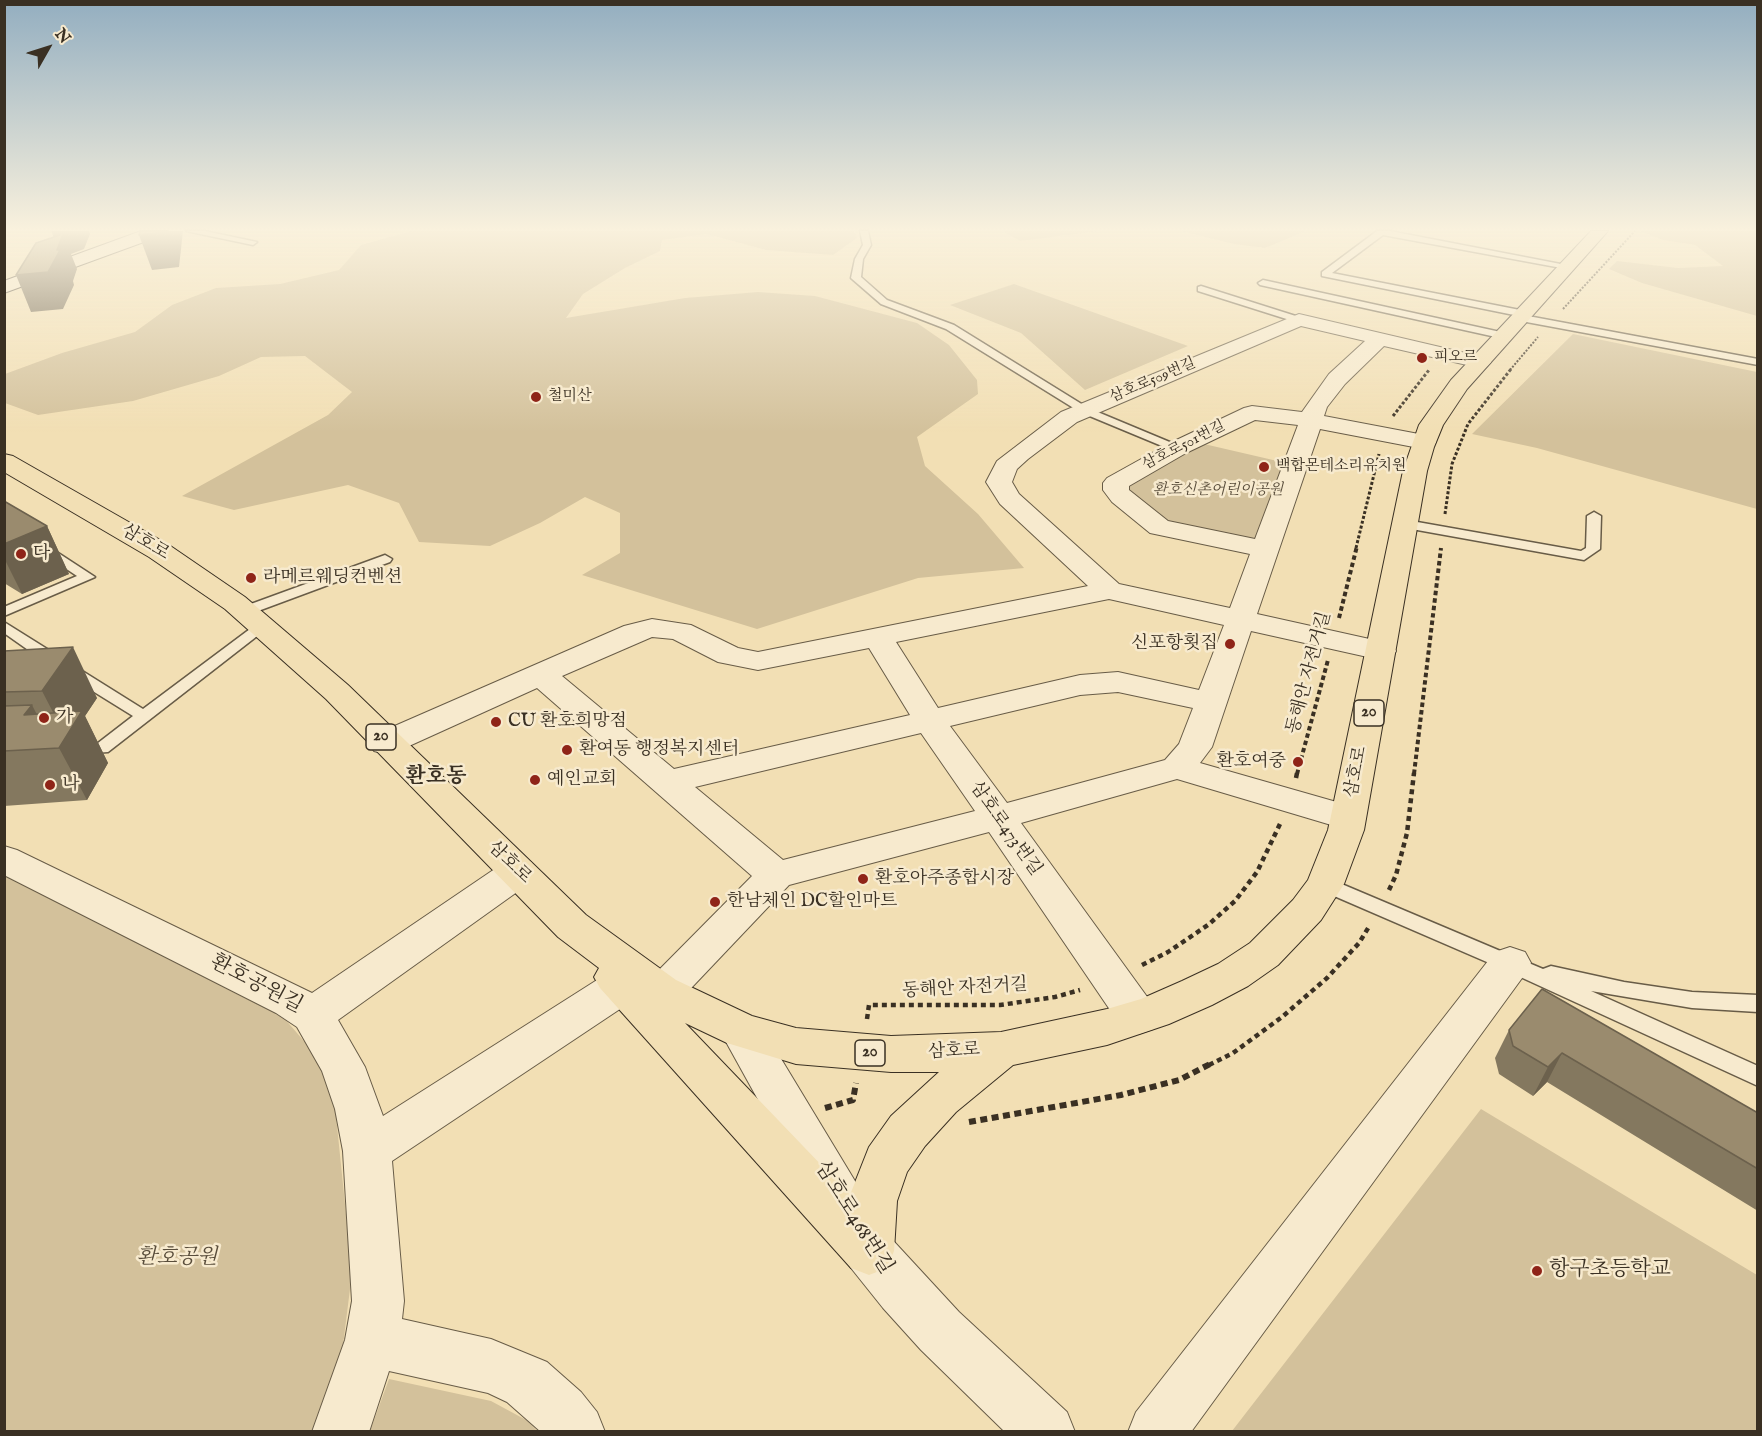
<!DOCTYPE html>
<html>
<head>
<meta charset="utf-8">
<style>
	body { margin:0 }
	#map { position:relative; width:1762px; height:1436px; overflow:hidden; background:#f2dfb4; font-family:"IM FELL English",serif }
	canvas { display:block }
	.frame { position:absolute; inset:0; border:6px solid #3a3023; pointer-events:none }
	.north { position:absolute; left:18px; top:18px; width:60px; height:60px; -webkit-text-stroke:4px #f7eace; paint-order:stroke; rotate:51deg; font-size:16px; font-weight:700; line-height:24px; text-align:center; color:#3a3023 }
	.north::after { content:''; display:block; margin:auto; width:21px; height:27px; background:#3a3023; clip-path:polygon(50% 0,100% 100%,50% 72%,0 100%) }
</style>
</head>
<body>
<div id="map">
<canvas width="1762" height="1436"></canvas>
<div class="frame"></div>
<div class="north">N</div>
</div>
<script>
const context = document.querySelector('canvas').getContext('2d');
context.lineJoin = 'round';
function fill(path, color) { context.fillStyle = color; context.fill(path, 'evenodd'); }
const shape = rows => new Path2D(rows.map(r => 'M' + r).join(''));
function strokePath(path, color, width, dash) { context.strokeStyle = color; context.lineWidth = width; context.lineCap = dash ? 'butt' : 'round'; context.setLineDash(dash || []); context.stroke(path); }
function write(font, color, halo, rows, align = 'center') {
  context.font = font + ' "IM FELL English","Noto Serif KR",serif'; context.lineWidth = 5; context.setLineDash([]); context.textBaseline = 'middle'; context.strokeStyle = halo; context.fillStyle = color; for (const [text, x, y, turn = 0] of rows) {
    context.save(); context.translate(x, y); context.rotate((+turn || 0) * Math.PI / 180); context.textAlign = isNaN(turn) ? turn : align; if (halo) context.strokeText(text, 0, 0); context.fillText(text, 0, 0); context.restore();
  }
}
fill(shape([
	[411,231,854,231,857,238,833,255,766,250,707,234,662,240,660,251,625,268,583,294,566,318,685,298,758,292,815,296,917,323,949,345,977,380,978,394,917,437,925,466,978,514,1024,568,918,578,757,629,582,575,620,553,620,513,585,497,540,523,490,546,419,542,399,503,348,485,234,510,182,496,328,415,352,392,305,356,261,357,219,376,133,401,38,415,5,403,5,374,62,353,135,332,172,305,216,288,280,284,339,270,361,245],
	[1002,231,1100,231,1020,241],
	[1181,231,1306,231,1265,248,1234,244],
	[1640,231,1757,231,1757,316,1642,283,1609,269,1617,261,1678,268,1723,266,1695,245,1663,240],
	[1014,284,1188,346,1085,390,1021,333,950,305],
	[1573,334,1757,372,1757,509,1537,448,1472,434],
	[1204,444,1286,463,1256,541,1180,527,1162,519,1132,494,1128,486,1132,480],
	[4,875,284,1018,316,1055,335,1106,352,1273,340,1369,317,1431,5,1431],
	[1481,1109,1757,1275,1757,1431,1232,1431],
	[389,1379,491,1401,528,1421,537,1431,370,1431]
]), '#d3c19b');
const lane = shape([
	[186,231,205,231,257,242,253,245,186,231],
	[860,231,868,231,871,245,863,259,861,277,887,300,954,325,1088,408,1184,448,1174,451,1080,412,946,329,881,304,851,278,855,259,863,245,860,231],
	[1377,231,1390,231,1571,266,1567,269,1383,235,1332,273,1525,311,1530,314,1528,316,1758,359,1758,365,1521,321,1516,318,1519,316,1322,276,1322,272,1377,231],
	[1263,280,1505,333,1510,336,1505,339,1260,285,1258,283,1263,280],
	[1201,286,1302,318,1304,320,1296,322,1198,291,1198,287,1201,286],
	[1594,512,1601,516,1600,549,1584,560,1406,528,1399,524,1406,520,1581,551,1586,548,1587,516,1594,512],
	[46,545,95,577,4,616,4,607,77,576,41,552,41,546,46,545],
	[385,555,392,559,390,562,250,614,245,615,238,611,240,608,385,555],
	[4,622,143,709,258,623,268,623,270,626,108,752,80,754,71,749,74,745,98,743,133,716,41,659,4,633,4,622],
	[1325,877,1543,969,1551,966,1624,982,1692,992,1758,995,1758,1012,1692,1008,1591,991,1758,1066,1758,1086,1503,969,1318,889,1315,884,1318,879,1325,877]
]);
const street = shape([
	[1299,314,1487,358,1491,362,1487,366,1480,368,1384,346,1345,384,1327,407,1324,416,1424,435,1432,437,1436,442,1432,447,1424,449,1320,429,1257,614,1392,644,1396,651,1392,658,1381,660,1251,631,1212,747,1200,763,1361,809,1366,818,1361,827,1348,830,1177,779,1021,823,1153,1005,1160,1017,1153,1029,1138,1034,1123,1029,989,832,789,885,676,1004,661,1009,646,1004,640,992,638,997,392,1161,404,1301,402,1319,491,1339,547,1362,581,1392,597,1412,605,1432,541,1432,507,1402,488,1393,389,1371,369,1432,312,1432,345,1340,352,1301,343,1151,335,1109,322,1071,297,1027,276,1013,4,875,4,846,17,850,312,993,505,862,518,858,531,862,537,872,531,882,338,1020,365,1067,383,1116,608,973,623,969,638,973,644,985,752,876,537,688,398,751,386,754,374,751,369,743,374,735,624,626,652,619,691,625,738,648,758,652,1088,586,1000,504,986,482,997,461,1061,412,1299,314],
	[1301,326,1365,341,1329,374,1302,412,1252,406,1244,408,1170,443,1107,478,1103,483,1103,490,1112,502,1150,533,1250,554,1230,608,1119,584,1019,494,1012,482,1017,469,1028,459,1077,422,1301,326],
	[1255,420,1298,425,1255,539,1168,521,1129,490,1129,486,1186,453,1255,420],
	[1109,599,1224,625,1199,690,1118,672,1080,675,938,708,896,642,1109,599],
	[652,637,673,639,718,662,758,670,869,648,910,715,674,769,562,676,652,637],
	[1118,692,1193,708,1179,744,1165,760,1007,803,950,726,1080,695,1118,692],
	[921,733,975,811,783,860,695,787,921,733],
	[1510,947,1525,952,1531,963,1525,974,1191,1432,1128,1432,1136,1412,1495,952,1510,947],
	[742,1013,757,1019,887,1234,959,1312,1067,1412,1075,1432,1005,1432,921,1350,883,1308,851,1268,720,1031,727,1019,742,1013]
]);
const secondary = shape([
	[141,231,165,231,163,235,4,293,4,281,141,231]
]);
const primary = shape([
	[1591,231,1608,231,1467,389,1443,425,1434,447,1427,471,1364,830,1344,884,1321,920,1278,965,1248,986,1212,1005,1169,1024,1107,1045,1013,1065,956,1112,925,1146,907,1172,897,1201,894,1251,887,1268,869,1275,851,1268,600,988,594,977,599,968,558,937,326,699,225,609,149,557,4,472,4,454,13,456,169,545,245,597,348,685,586,915,676,980,752,1016,796,1028,891,1036,1001,1032,1107,1009,1141,999,1182,981,1218,964,1250,943,1293,900,1308,880,1328,830,1403,471,1419,425,1451,380,1591,231],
	[685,1023,727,1043,796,1064,891,1072,939,1072,891,1116,869,1147,850,1195,685,1023]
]);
strokePath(lane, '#685c47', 3);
strokePath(street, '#685c47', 2);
strokePath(secondary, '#3a3023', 2);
strokePath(primary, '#3a3023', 2);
strokePath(shape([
	[1563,309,1635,231],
	[1510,370,1538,337]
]), '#3a3023', 2, [2, 1.5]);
strokePath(shape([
	[1393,416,1429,370],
	[1445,514,1452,464,1468,424,1511,369],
	[1356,548,1379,454]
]), '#3a3023', 3, [3, 2]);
strokePath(shape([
	[1339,618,1357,546],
	[1297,774,1328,660],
	[1414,774,1441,548]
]), '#3a3023', 4, [4.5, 3]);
strokePath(shape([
	[1296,778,1297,773],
	[1389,890,1396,875,1407,833,1414,773],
	[1142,965,1168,952,1208,925,1235,901,1257,872,1280,824],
	[867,1019,869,1005,1000,1005,1055,997,1080,990],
	[1209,1065,1233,1053,1282,1017,1327,978,1359,943,1370,925]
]), '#3a3023', 4.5, [5, 4]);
strokePath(shape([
	[825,1108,853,1100,856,1083],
	[969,1122,1121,1095,1179,1080,1212,1063]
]), '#3a3023', 6, [7, 4.5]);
fill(lane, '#f7eace');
fill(street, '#f7eace');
fill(secondary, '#f7eace');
fill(primary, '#f2dfb4');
fill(shape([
	[4,501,47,526,69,574,22,594,4,583],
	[4,647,6,651,97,698,85,716,108,763,87,800,4,806],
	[1509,1030,1758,1113,1758,1211,1547,1082,1533,1096,1499,1074,1495,1058]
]), '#84785f');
fill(shape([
	[51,231,89,231,90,234,84,249,71,254,77,269,73,281,74,285,63,309,31,312,16,275,57,250,58,247],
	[168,231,183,231,179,267,152,270,139,235],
	[47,526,69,574,22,594,4,558,4,544],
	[73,647,97,698,85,716,108,763,87,800,59,748,66,737,42,691],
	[32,705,54,748,24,715],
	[1562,1053,1547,1082,1533,1096,1548,1067]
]), '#6c614d');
const building = shape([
	[140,231,168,231,168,232,139,235,140,231],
	[63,234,57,250,60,250,48,272,16,275,36,243,63,234],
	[4,501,47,526,4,544,4,501],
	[73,647,42,691,4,692,4,651,73,647],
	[32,705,24,715,82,711,59,748,4,751,4,706,32,705],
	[1542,989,1758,1113,1758,1169,1562,1053,1548,1067,1513,1046,1509,1030,1542,989]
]);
fill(building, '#9a8b6e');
strokePath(building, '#6c614d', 1.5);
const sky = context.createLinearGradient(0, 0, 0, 432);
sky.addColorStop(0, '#93aec0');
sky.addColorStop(0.53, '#f9f1dd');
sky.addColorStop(1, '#f9f1dd00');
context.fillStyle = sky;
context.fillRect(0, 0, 1762, 432);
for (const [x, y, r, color] of [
	[1422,358,6,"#8f2418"],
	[536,397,6,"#8f2418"],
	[1264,467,6,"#8f2418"],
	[21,554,6,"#8f2418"],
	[251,578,6,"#8f2418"],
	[1230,644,6,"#8f2418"],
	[44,718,6,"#8f2418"],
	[496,722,6,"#8f2418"],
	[567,750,6,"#8f2418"],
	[1298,762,6,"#8f2418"],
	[535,780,6,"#8f2418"],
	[50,785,6,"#8f2418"],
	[863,879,6,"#8f2418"],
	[715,902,6,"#8f2418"],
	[1537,1271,6,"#8f2418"]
]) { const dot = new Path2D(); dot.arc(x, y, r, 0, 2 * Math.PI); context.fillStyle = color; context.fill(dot); strokePath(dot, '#f7eace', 2); }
write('15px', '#3a3023', '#f7eace', [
	["피오르",1434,358],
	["철미산",548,397],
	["백합몬테소리유치원",1276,467]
], 'left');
write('15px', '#3a3023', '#f7eace', [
	["삼호로509번길",1153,381,-23],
	["삼호로501번길",1184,446,-27]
]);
write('italic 15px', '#594d3b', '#f7eace', [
	["환호신촌어린이공원",1218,491]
]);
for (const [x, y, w] of [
	[1369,713,30],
	[381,737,30],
	[870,1053,30]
]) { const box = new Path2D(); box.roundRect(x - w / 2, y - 13, w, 26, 4.5); context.fillStyle = '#f7eace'; context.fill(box); strokePath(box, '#3a3023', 1.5); }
write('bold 16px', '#3a3023', null, [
	["20",1369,713],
	["20",381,737],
	["20",870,1053]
]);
write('18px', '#3a3023', '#f7eace', [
	["삼호로",145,543,31],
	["동해안 자전거길",1310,673,-75],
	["삼호로",1357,772,-79],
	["삼호로473번길",1005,829,55],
	["삼호로",509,863,44],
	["동해안 자전거길",965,989,-3],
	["삼호로",954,1052,-3]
]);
write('18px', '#3a3023', '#f7eace', [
	["다",33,554],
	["라메르웨딩컨벤션",263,578],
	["신포항횟집",1218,644,"right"],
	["가",56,718],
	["CU 환호희망점",508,722],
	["환여동 행정복지센터",579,750],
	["환호여중",1286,762,"right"],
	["예인교회",547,780],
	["나",62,785],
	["환호아주종합시장",875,879],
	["한남체인 DC할인마트",727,902]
], 'left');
write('bold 21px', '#3a3023', '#f7eace', [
	["환호동",436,778]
]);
write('21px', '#3a3023', '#f7eace', [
	["환호공원길",256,985,28],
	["삼호로468번길",853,1218,58]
]);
write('italic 21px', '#594d3b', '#f7eace', [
	["환호공원",177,1259]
]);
write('21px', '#3a3023', '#f7eace', [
	["항구초등학교",1549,1271]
], 'left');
</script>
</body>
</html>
